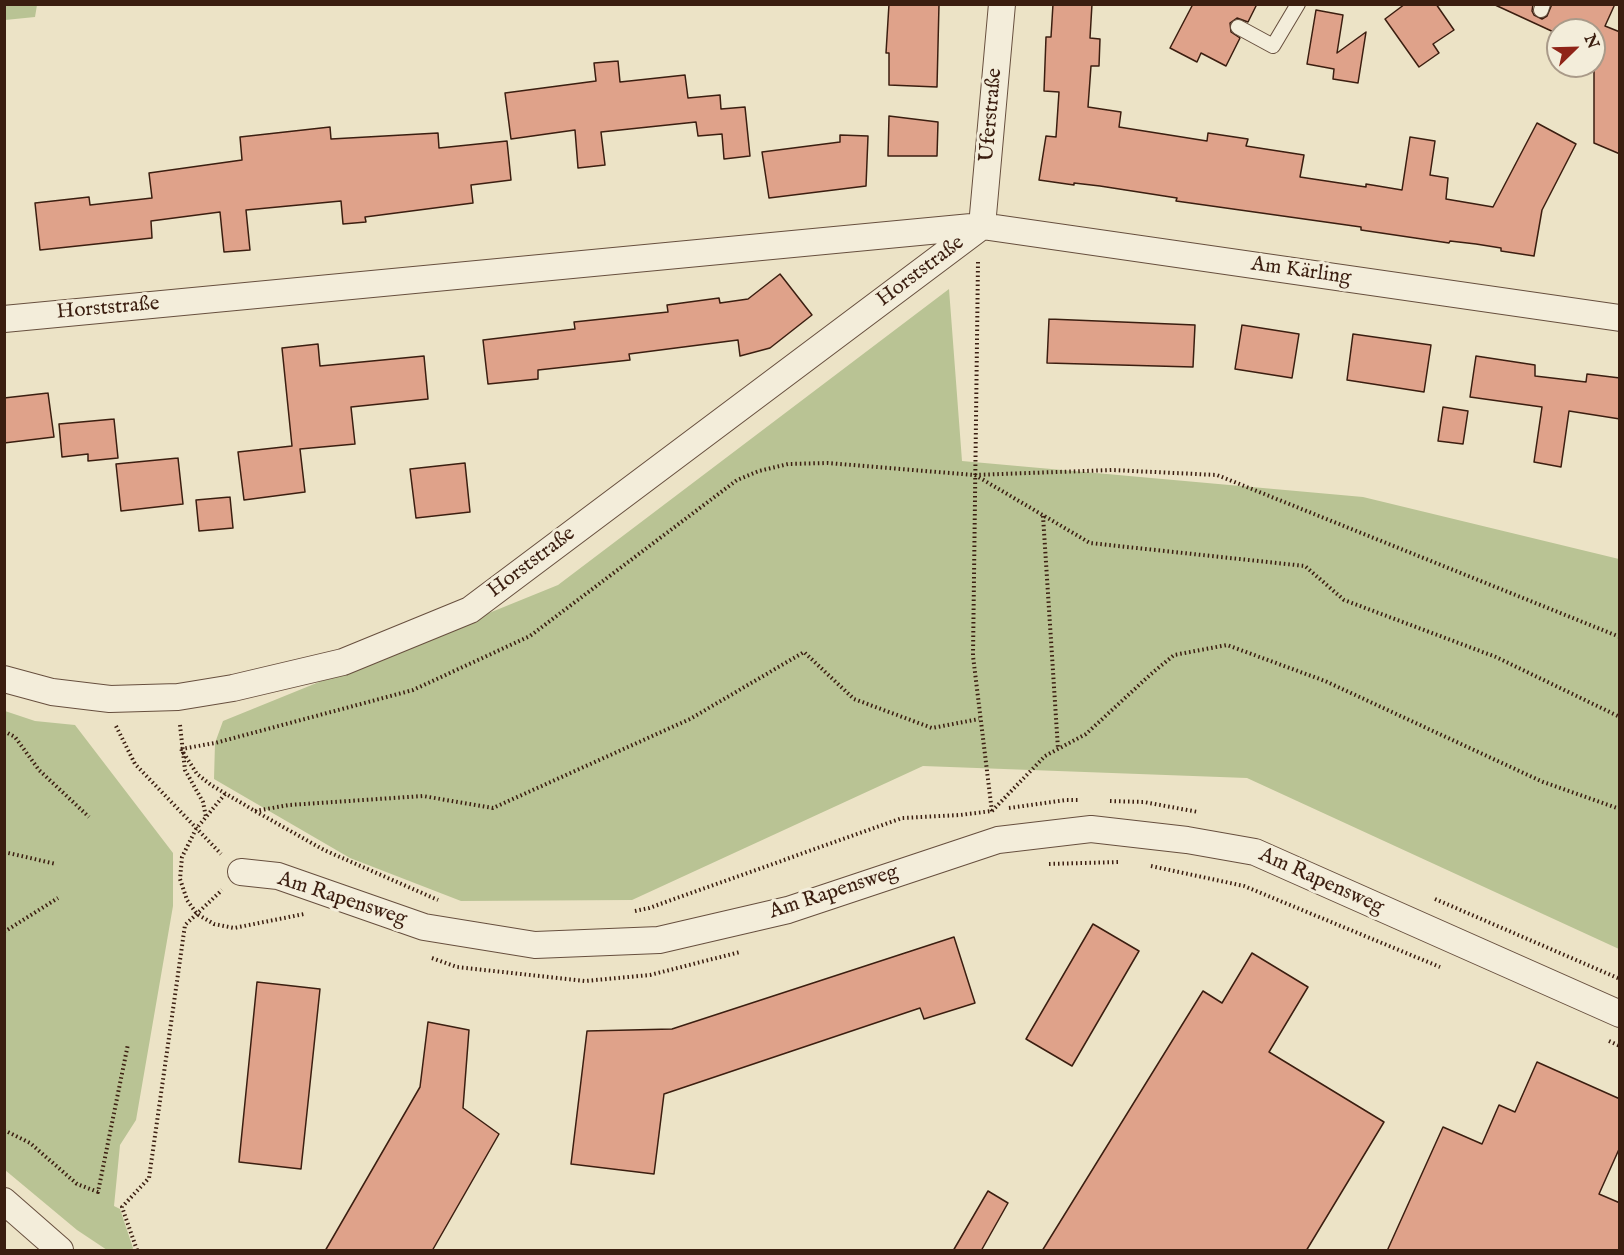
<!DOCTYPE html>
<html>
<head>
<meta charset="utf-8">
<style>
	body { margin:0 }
	#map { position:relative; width:1624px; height:1255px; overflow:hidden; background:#ece3c6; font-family:"IM FELL English",serif }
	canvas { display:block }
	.frame { position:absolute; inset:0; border:6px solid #3b1e10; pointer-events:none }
	.north { position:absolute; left:1546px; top:18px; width:60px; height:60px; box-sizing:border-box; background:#f3edda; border:2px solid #a99a89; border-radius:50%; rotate:67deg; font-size:16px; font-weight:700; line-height:24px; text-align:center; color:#3b1e10 }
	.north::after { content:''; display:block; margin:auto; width:21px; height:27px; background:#8f2418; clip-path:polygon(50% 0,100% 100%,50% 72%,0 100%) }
</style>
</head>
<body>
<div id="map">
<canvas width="1624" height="1255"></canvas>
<div class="frame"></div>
<div class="north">N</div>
</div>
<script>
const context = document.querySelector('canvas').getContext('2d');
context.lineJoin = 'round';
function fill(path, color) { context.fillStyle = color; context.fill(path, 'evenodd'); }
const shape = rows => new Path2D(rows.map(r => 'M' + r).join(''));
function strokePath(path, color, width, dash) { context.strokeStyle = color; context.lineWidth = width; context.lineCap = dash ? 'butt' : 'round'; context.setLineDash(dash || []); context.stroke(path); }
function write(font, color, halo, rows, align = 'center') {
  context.font = font + ' "IM FELL English",serif'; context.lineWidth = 6; context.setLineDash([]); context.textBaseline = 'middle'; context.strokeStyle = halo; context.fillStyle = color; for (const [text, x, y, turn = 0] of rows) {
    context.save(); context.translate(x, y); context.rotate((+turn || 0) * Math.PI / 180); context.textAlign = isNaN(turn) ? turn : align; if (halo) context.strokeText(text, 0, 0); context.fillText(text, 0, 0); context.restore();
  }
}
fill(shape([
	[5,4,37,5,35,17,5,20],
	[949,289,962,461,1363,497,1619,559,1619,949,1247,778,923,766,632,900,461,901,350,858,214,779,215,743,223,721,558,585],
	[5,711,35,721,75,725,173,853,173,906,136,1120,120,1145,114,1206,120,1209,133,1248,132,1250,107,1250,77,1230,5,1170]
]), '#b9c394');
const building = shape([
	[889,4,939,4,937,87,889,85,889,53,886,53,889,4],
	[1053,4,1092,4,1090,38,1100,39,1099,66,1091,66,1088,107,1121,112,1119,127,1207,141,1208,133,1248,139,1246,146,1304,155,1300,177,1366,187,1366,184,1402,190,1410,137,1435,141,1430,175,1448,178,1446,199,1493,207,1537,123,1576,144,1542,210,1534,256,1501,251,1501,248,1476,244,1450,241,1449,243,1361,230,1361,227,1176,201,1177,198,1100,186,1074,183,1074,185,1039,180,1046,136,1056,137,1059,92,1044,91,1046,37,1051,37,1053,4],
	[1193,4,1257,4,1248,22,1237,18,1230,23,1231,32,1240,38,1226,66,1201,53,1197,62,1170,48,1193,4],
	[1405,4,1436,4,1454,30,1433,44,1439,53,1419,67,1385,19,1405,4],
	[1493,4,1533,4,1532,11,1534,15,1542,19,1547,16,1552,4,1615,4,1605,26,1620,32,1620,154,1594,143,1594,30,1558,30,1558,34,1493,4],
	[1316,10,1343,15,1337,53,1366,32,1358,83,1333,79,1334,69,1307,64,1316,10],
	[618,61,620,82,685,75,688,98,720,95,721,109,745,107,750,156,724,159,722,134,698,136,696,122,601,132,605,165,578,168,575,130,511,139,505,93,596,81,594,63,618,61],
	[889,116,938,122,937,156,888,156,889,116],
	[330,127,331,139,438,133,439,148,507,141,511,180,471,185,473,203,365,217,366,222,343,224,341,201,246,210,250,250,224,252,220,212,151,221,152,238,40,250,35,203,89,197,90,205,152,198,149,173,242,160,240,137,330,127],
	[840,135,868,136,866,186,769,198,762,152,840,142,840,135],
	[780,274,812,315,770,348,740,356,738,340,629,354,630,360,538,370,538,379,488,384,483,340,575,329,574,322,668,312,667,305,719,298,720,303,748,299,780,274],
	[1049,319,1195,325,1193,367,1047,363,1049,319],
	[1242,325,1299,334,1292,378,1235,369,1242,325],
	[1353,334,1431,345,1424,392,1347,380,1353,334],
	[318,344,320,366,424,356,428,399,351,407,355,444,300,449,305,492,244,500,238,452,292,446,282,348,318,344],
	[1476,356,1535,365,1535,376,1586,382,1587,374,1620,378,1620,419,1569,411,1561,467,1534,462,1542,407,1470,397,1476,356],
	[48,393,54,437,4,443,4,398,48,393],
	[1443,407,1468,411,1463,444,1438,441,1443,407],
	[114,419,118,458,88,461,88,454,62,457,59,424,114,419],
	[178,458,183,504,121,511,116,464,178,458],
	[465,463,470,512,416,518,410,469,465,463],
	[230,497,233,528,199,531,196,500,230,497],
	[1093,924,1139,951,1072,1066,1026,1039,1093,924],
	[954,937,975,1003,924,1019,920,1008,664,1094,654,1174,571,1164,587,1031,672,1029,954,937],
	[1252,953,1308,987,1269,1052,1384,1122,1306,1251,1042,1251,1203,991,1222,1003,1252,953],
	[257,982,320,989,301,1169,239,1162,257,982],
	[428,1022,469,1030,463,1108,499,1134,432,1251,325,1251,420,1087,428,1022],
	[1537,1062,1620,1099,1620,1147,1599,1194,1620,1203,1620,1251,1387,1251,1443,1127,1482,1144,1499,1105,1515,1112,1537,1062],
	[988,1191,1008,1203,981,1251,953,1251,988,1191]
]);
fill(building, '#dfa28a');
strokePath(building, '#3b1e10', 1.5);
const service = shape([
	[1541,10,1543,4],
	[1238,27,1273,46,1298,4]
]);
const minor = shape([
	[982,226,1002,4],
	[4,319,982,226,1620,318],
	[4,679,52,692,110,699,178,697,233,688,343,662,470,610,982,226],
	[241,872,278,876,424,927,535,945,659,940,788,910,998,840,1091,829,1187,840,1255,852,1620,1014],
	[4,1201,60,1250]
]);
strokePath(service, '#674f3e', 16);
strokePath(minor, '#674f3e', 28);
strokePath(shape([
	[978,262,973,656,992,812],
	[975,475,1090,543,1305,566,1344,600,1496,657,1620,717],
	[1043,516,1058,749],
	[180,725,185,770,203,802,206,817],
	[116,726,135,764,221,854],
	[4,731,15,737,39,770,89,817],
	[181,749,215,743,413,690,530,636,737,480,759,471,788,464,828,463,974,475,1112,470,1217,475,1620,637],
	[181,749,197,774,211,785,255,811,324,850,438,900],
	[225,794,196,829,182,857,180,879,187,900,197,914,214,924,234,928,304,914],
	[1110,801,1144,802,1198,812],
	[1009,808,1066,800,1079,800],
	[255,811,289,805,423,796,493,808,690,719,804,652,854,699,932,728,979,719],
	[992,811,1045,756,1086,734,1151,674,1174,655,1227,645,1325,681,1543,782,1620,809],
	[4,852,56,864],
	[1049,864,1120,862],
	[1151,866,1244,886,1440,967],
	[1435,899,1620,979],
	[635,911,649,908,902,818,960,815,992,811],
	[4,932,58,898],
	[432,958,457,967,585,981,650,975,740,952],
	[1609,1041,1620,1046],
	[4,1130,30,1143,77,1184,98,1192,128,1044],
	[137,1250,122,1207,149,1178,185,925,222,890]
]), '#3b1e10', 4, [1.5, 3]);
strokePath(service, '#f3edda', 14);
strokePath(minor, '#f3edda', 26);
write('21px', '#3b1e10', '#f3edda', [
	["Uferstraße",992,115,-85],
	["Horststraße",921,272,-37],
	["Am Kärling",1301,272,8],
	["Horststraße",108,309,-5],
	["Horststraße",532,563,-37],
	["Am Rapensweg",1321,882,24],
	["Am Rapensweg",834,893,-18],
	["Am Rapensweg",342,900,18]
]);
</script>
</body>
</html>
